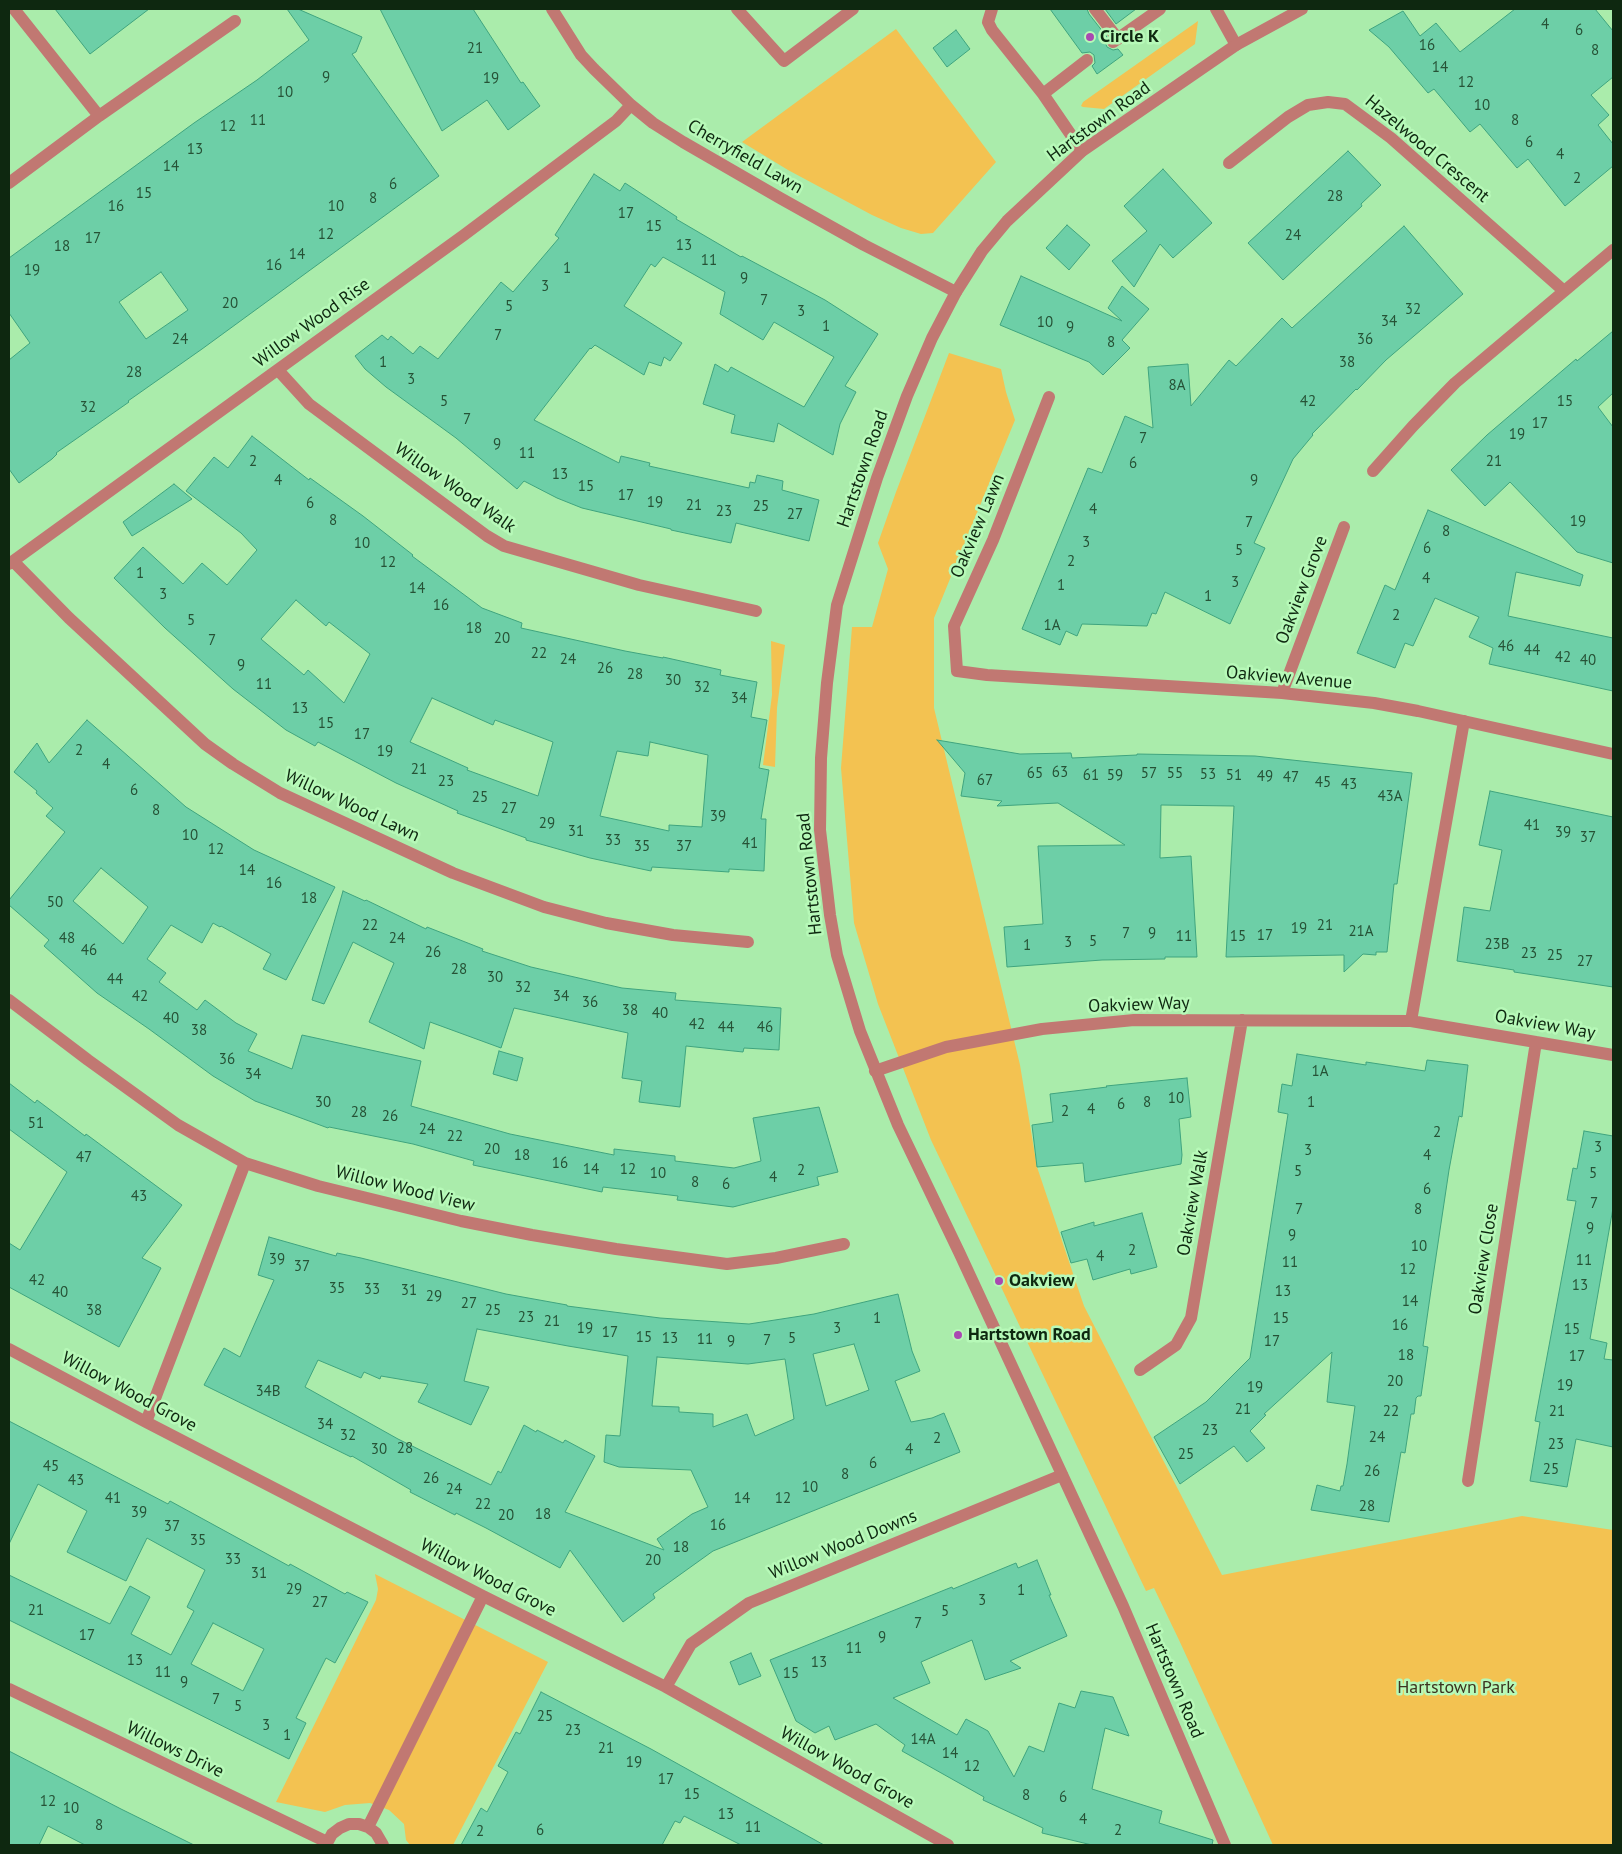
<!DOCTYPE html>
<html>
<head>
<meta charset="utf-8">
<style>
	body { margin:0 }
	#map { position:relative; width:1622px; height:1854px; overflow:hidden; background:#aaecab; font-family:"PT Sans",sans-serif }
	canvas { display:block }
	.frame { position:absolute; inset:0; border:10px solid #0e2810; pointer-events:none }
</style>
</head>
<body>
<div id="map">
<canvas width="1622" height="1854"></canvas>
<div class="frame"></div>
</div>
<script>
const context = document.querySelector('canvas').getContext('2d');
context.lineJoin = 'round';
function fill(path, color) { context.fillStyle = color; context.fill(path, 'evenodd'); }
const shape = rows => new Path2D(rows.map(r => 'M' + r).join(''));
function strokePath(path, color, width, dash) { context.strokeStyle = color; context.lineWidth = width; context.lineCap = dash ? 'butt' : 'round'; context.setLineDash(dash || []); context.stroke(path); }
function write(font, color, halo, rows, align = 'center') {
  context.font = font + ' "PT Sans",sans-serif'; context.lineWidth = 5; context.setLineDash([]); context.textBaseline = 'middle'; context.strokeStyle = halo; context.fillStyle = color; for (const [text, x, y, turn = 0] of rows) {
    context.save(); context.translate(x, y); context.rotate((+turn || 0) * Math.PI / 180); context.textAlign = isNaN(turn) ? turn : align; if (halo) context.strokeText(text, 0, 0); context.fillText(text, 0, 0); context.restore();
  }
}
fill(shape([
	[1198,21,1195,44,1104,109,1083,107,1081,106,1083,102],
	[896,29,996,162,933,233,921,234,901,228,872,215,788,170,742,142],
	[949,353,1001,369,1006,392,1015,420,934,618,934,708,1020,1065,1037,1167,1084,1306,1222,1575,1522,1516,1613,1530,1613,1845,1273,1845,1179,1640,1154,1588,1146,1591,931,1140,878,1004,854,923,841,768,852,627,872,627,888,569,878,543,896,492],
	[771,641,785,645,777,708,775,767,763,765,772,695],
	[375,1574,548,1662,453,1845,410,1845,406,1840,404,1824,389,1810,370,1803,345,1805,325,1812,276,1802,376,1600,378,1589]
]), '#f3c251');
const building = shape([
	[55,9,149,9,90,54,55,9],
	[287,9,298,9,362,37,356,52,352,54,439,176,202,349,128,401,129,402,56,453,57,454,52,459,19,483,9,469,9,360,30,343,9,313,9,258,194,123,257,80,309,40,287,9],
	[161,272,188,310,146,339,119,302,161,272],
	[380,9,473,9,521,83,523,82,540,106,508,130,487,100,442,131,380,9],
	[1050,9,1087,9,1089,14,1107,37,1105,42,1107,47,1113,50,1118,49,1123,55,1097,74,1092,66,1095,63,1094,55,1090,52,1082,53,1050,9],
	[1105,9,1136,9,1116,24,1105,9],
	[1515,9,1595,9,1613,31,1613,77,1591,95,1609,115,1598,125,1613,144,1613,166,1565,206,1528,159,1517,168,1480,124,1470,132,1434,89,1428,93,1389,47,1369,30,1403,11,1420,36,1436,23,1460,52,1515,9],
	[956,30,970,49,947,67,933,48,956,30],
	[1348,151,1381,185,1361,204,1362,206,1283,280,1248,243,1348,151],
	[1163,169,1212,223,1173,258,1160,244,1134,287,1112,261,1147,231,1124,206,1163,169],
	[594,174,620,191,625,183,677,217,676,219,741,257,742,256,825,300,878,334,845,386,856,392,840,424,833,455,778,423,774,442,731,433,735,415,703,404,715,364,728,372,731,367,804,407,834,357,774,322,763,340,720,314,725,292,663,257,655,267,651,264,624,306,682,343,670,361,664,357,661,366,649,362,644,375,595,345,591,349,590,348,534,420,619,463,621,456,650,463,649,466,749,488,750,482,755,483,757,475,783,481,782,490,819,500,809,541,736,523,731,543,671,530,671,529,582,508,557,498,524,481,517,489,456,438,386,387,365,369,355,356,382,335,388,340,391,336,413,354,420,346,438,359,501,282,513,292,559,238,555,235,594,174],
	[1067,225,1090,245,1069,270,1046,248,1067,225],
	[1404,226,1463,294,1386,360,1357,390,1356,389,1312,434,1313,435,1293,459,1254,543,1265,548,1230,624,1165,592,1156,614,1152,613,1147,626,1082,624,1077,636,1066,631,1060,645,1022,629,1088,468,1102,473,1125,416,1153,428,1148,367,1188,364,1191,406,1229,360,1236,366,1282,318,1292,328,1404,226],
	[1021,276,1122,321,1108,308,1122,286,1149,309,1122,340,1130,348,1103,375,1089,362,1000,325,1021,276],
	[1613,331,1613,393,1598,407,1613,427,1613,563,1577,552,1510,482,1485,506,1451,470,1487,435,1576,359,1577,361,1613,331],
	[252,436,309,480,310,478,363,516,413,555,412,556,482,608,522,623,521,628,625,651,663,658,663,657,721,670,720,675,757,682,751,717,767,720,759,768,769,770,761,819,766,819,764,871,729,869,729,872,652,867,651,871,590,858,526,840,526,838,457,813,458,811,396,783,318,742,315,746,286,730,233,689,165,628,114,578,143,547,183,584,202,563,227,585,257,550,241,533,186,491,214,457,228,468,252,436],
	[296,600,326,626,329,622,370,654,344,703,308,670,304,675,261,639,296,600],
	[432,698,493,725,495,720,553,742,538,796,467,770,468,768,410,742,432,698],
	[650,742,708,755,702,827,669,825,669,831,600,816,617,751,648,756,650,742],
	[174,484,192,499,132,536,123,522,174,484],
	[1428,510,1583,575,1580,586,1516,572,1508,616,1613,638,1613,691,1489,664,1493,648,1469,637,1479,617,1435,598,1413,646,1405,643,1395,668,1357,653,1385,585,1395,590,1428,510],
	[87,720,186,807,254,850,335,887,286,980,263,969,271,954,221,926,220,927,213,923,202,943,171,925,147,959,166,973,159,982,197,1010,205,1000,236,1023,257,1034,248,1051,292,1069,302,1035,421,1061,411,1106,510,1134,579,1148,614,1155,614,1149,675,1156,675,1161,734,1168,761,1161,753,1118,819,1107,838,1172,817,1177,819,1185,733,1207,677,1200,678,1196,603,1187,602,1192,473,1165,474,1161,413,1144,329,1127,328,1128,255,1101,213,1076,149,1029,97,993,44,946,49,940,9,905,9,900,65,832,46,816,53,808,36,793,37,791,14,772,37,743,49,763,87,720],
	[101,868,148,907,123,944,73,901,101,868],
	[937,740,1020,754,1071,753,1072,758,1137,755,1137,754,1255,756,1412,773,1397,884,1394,884,1387,952,1376,952,1376,955,1363,954,1344,972,1344,955,1226,957,1234,806,1161,805,1160,858,1191,856,1197,957,1165,957,1165,959,1102,960,1007,967,1004,927,1043,924,1038,846,1125,845,1058,803,997,806,1002,801,961,796,965,773,937,740],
	[1490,791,1613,817,1613,987,1514,972,1514,970,1457,961,1464,907,1490,911,1502,850,1479,845,1490,791],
	[343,891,365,901,366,900,426,929,427,927,483,949,482,951,531,967,622,988,676,993,675,1000,781,1008,779,1050,744,1048,743,1052,686,1046,680,1107,639,1102,642,1081,622,1078,628,1033,514,1008,501,1048,430,1022,424,1049,369,1022,394,963,353,942,324,1004,312,1000,343,891],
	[499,1051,523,1058,517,1081,493,1074,499,1051],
	[1297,1054,1366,1065,1366,1062,1425,1071,1427,1060,1468,1065,1462,1117,1459,1116,1449,1170,1431,1290,1423,1346,1428,1347,1421,1396,1418,1396,1416,1398,1414,1414,1411,1414,1405,1453,1401,1452,1389,1522,1311,1510,1317,1485,1340,1491,1341,1486,1343,1486,1347,1464,1355,1406,1327,1402,1332,1352,1264,1414,1266,1415,1250,1431,1265,1448,1247,1462,1234,1446,1180,1484,1154,1437,1206,1402,1250,1358,1288,1114,1278,1112,1282,1084,1292,1086,1297,1054],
	[1187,1078,1191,1117,1179,1119,1182,1155,1181,1164,1085,1182,1083,1163,1037,1167,1032,1125,1053,1122,1050,1094,1107,1087,1106,1086,1187,1078],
	[9,1083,35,1103,37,1100,85,1136,86,1134,182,1205,142,1258,161,1268,119,1347,9,1287,9,1243,20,1250,67,1172,9,1129,9,1083],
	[1584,1131,1613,1136,1613,1208,1590,1339,1607,1343,1604,1359,1613,1360,1613,1447,1576,1439,1567,1487,1530,1481,1540,1422,1535,1421,1576,1201,1567,1200,1573,1168,1577,1169,1584,1131],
	[1142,1213,1157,1267,1131,1274,1130,1269,1093,1280,1087,1259,1071,1263,1061,1232,1094,1222,1094,1226,1142,1213],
	[269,1237,336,1256,337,1253,361,1258,506,1294,567,1305,567,1306,660,1318,749,1324,814,1314,898,1294,912,1351,920,1371,895,1381,911,1422,932,1418,944,1413,960,1452,713,1551,653,1594,655,1598,623,1622,570,1550,560,1568,486,1528,456,1513,455,1515,410,1492,411,1490,352,1456,351,1457,204,1385,224,1348,240,1357,274,1280,258,1275,269,1237],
	[477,1329,568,1346,628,1356,620,1436,606,1435,604,1462,619,1467,691,1470,708,1507,692,1514,657,1539,664,1550,565,1512,595,1456,565,1440,563,1443,537,1430,536,1432,524,1425,501,1473,498,1471,491,1485,398,1439,305,1387,318,1360,361,1378,364,1372,380,1379,381,1376,428,1384,418,1402,471,1425,489,1387,464,1381,477,1329],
	[854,1344,869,1390,826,1406,813,1354,854,1344],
	[657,1357,748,1364,785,1359,794,1419,755,1436,747,1414,713,1427,713,1414,679,1412,679,1407,652,1406,657,1357],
	[9,1421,168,1504,170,1501,289,1566,290,1564,345,1594,347,1592,368,1602,335,1663,326,1658,296,1718,306,1723,289,1759,9,1620,9,1575,110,1624,130,1586,150,1597,131,1634,171,1655,194,1611,187,1607,205,1570,147,1538,126,1581,67,1552,87,1511,38,1484,9,1544,9,1421],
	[213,1623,264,1649,243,1691,191,1664,213,1623],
	[1037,1560,1051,1595,1049,1595,1067,1636,1010,1661,1021,1668,985,1680,972,1640,921,1662,930,1683,893,1698,957,1735,966,1719,988,1731,1014,1777,1029,1746,1044,1752,1059,1703,1075,1708,1081,1691,1113,1697,1129,1736,1105,1728,1092,1789,1162,1811,1159,1823,1213,1840,1212,1845,1092,1845,1042,1833,1043,1828,983,1800,984,1797,902,1751,905,1745,876,1724,835,1740,829,1726,815,1733,796,1721,770,1660,952,1587,953,1589,1016,1563,1018,1568,1037,1560],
	[751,1653,761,1676,739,1685,730,1662,751,1653],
	[541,1692,651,1749,824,1845,741,1845,684,1816,680,1823,675,1821,662,1845,461,1845,481,1808,487,1812,508,1772,498,1766,516,1732,520,1734,541,1692],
	[9,1751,121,1809,194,1845,85,1845,48,1826,39,1845,9,1845,9,1751]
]);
fill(building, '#6dcfa7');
strokePath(building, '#3fa47e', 1);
strokePath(shape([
	[737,9,784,61,853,9],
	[992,9,988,22,992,30,1043,94],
	[1095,9,1118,39],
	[1216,9,1236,45],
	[1113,42,1160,9],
	[1082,151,1043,94,1087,60]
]), '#c17872', 12);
strokePath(shape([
	[14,9,99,116],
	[552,9,581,55,594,69,631,105,653,123,683,142,780,198,864,245,956,292],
	[1229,163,1288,117,1308,105,1328,102,1345,104,1391,138,1564,291],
	[9,183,99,116,235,21],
	[278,370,309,404,487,536,504,546,639,585,756,611],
	[1049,397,993,540,954,626,957,671,987,675,1282,693,1374,703,1418,711,1613,754],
	[1373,471,1413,426,1455,383,1613,250],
	[13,561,69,618,205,744,233,764,280,793,453,873,544,907,606,923,673,935,748,942],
	[9,564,464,235,616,121,631,105],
	[1282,693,1344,527],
	[9,1000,88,1060,178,1125,245,1163,318,1186,461,1221,532,1235,616,1249,727,1264,776,1258,844,1244],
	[1411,1021,1464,721],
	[875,1071,946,1047,1042,1029,1134,1020,1411,1021,1613,1055],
	[9,1349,146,1422,483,1596,666,1687,948,1845],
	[1140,1370,1176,1345,1191,1318,1242,1020],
	[146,1422,245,1163],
	[1468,1481,1536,1042],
	[666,1687,691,1644,749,1603,1062,1475],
	[9,1689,327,1842],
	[368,1827,483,1596],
	[326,1845,332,1834,340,1828,349,1824,359,1824,368,1827,376,1833,383,1845]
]), '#c17872', 12);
strokePath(shape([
	[1225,1845,1123,1606,959,1252,898,1125,860,1031,837,955,830,915,820,830,821,758,827,683,837,605,877,478,907,396,932,338,956,292,982,251,1007,221,1082,151,1236,45,1302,9]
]), '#c17872', 12);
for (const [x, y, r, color] of [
	[1090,37,5,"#aa49b1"],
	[999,1281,5,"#aa49b1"],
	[958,1335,5,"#aa49b1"]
]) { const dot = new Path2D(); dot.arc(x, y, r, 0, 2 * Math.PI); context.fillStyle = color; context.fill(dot); strokePath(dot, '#b7f9b8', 2); }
write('15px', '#265236', null, [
	["4",1545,25],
	["6",1579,31],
	["16",1427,46],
	["21",475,49],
	["8",1595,51],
	["14",1440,68],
	["9",326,78],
	["19",491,79],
	["12",1466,83],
	["10",285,93],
	["10",1482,106],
	["11",258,121],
	["8",1515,121],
	["12",228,127],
	["6",1529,143],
	["13",195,150],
	["4",1560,155],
	["14",171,167],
	["2",1577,179],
	["6",393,185],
	["15",144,194],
	["28",1335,197],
	["8",373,199],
	["16",116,207],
	["10",336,207],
	["17",626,214],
	["15",654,227],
	["12",326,235],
	["24",1293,236],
	["17",93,239],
	["13",684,246],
	["18",62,247],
	["14",297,255],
	["11",709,261],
	["16",274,266],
	["1",567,269],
	["19",32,271],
	["9",744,279],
	["3",545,287],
	["7",764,301],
	["20",230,304],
	["5",509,307],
	["32",1413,310],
	["3",801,312],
	["34",1389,322],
	["10",1045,323],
	["1",826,327],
	["9",1070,328],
	["7",498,336],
	["24",180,340],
	["36",1365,340],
	["8",1111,343],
	["1",383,363],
	["38",1347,363],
	["28",134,373],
	["3",411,380],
	["8A",1177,386],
	["5",444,402],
	["42",1308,402],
	["15",1565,402],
	["32",88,408],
	["7",467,420],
	["17",1540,424],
	["19",1517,435],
	["7",1143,439],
	["9",497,445],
	["11",527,454],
	["2",253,462],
	["21",1494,462],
	["6",1133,464],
	["13",560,475],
	["4",278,481],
	["9",1254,481],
	["15",586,487],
	["17",626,496],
	["19",655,503],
	["6",310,504],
	["21",694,506],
	["25",761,507],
	["4",1093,510],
	["23",724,512],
	["27",795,515],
	["8",333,521],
	["19",1578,522],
	["7",1249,523],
	["8",1446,532],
	["3",1086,543],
	["10",362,544],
	["6",1427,549],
	["5",1239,551],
	["2",1071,562],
	["12",388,563],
	["1",140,574],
	["4",1426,579],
	["3",1235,583],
	["1",1061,586],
	["14",417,589],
	["3",163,595],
	["1",1208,597],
	["16",441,606],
	["2",1396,616],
	["5",191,621],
	["1A",1052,626],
	["18",474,629],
	["20",502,639],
	["7",212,641],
	["46",1506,647],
	["44",1532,651],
	["22",539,654],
	["42",1563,658],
	["24",568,660],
	["40",1588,661],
	["9",241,666],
	["26",605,669],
	["28",635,675],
	["30",673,681],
	["11",264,685],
	["32",702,688],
	["34",739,699],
	["13",300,709],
	["15",326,724],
	["17",362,735],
	["2",79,751],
	["19",385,752],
	["4",106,765],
	["21",419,770],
	["63",1060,773],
	["65",1035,774],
	["57",1149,774],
	["55",1175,774],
	["53",1208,775],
	["61",1091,776],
	["59",1115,776],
	["51",1234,776],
	["49",1265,777],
	["47",1291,778],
	["67",985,781],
	["23",446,782],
	["45",1323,783],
	["43",1349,785],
	["6",134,791],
	["43A",1390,797],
	["25",480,798],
	["27",509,809],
	["8",156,811],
	["39",718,817],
	["29",547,824],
	["41",1532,826],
	["31",576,832],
	["39",1563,833],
	["10",190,836],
	["37",1588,838],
	["33",613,841],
	["41",750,844],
	["35",642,847],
	["37",684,847],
	["12",216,850],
	["14",247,871],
	["16",274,884],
	["18",309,899],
	["50",55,903],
	["22",370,926],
	["21",1325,926],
	["19",1299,929],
	["21A",1361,932],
	["7",1126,934],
	["9",1152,934],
	["17",1265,936],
	["11",1184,937],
	["15",1238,937],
	["48",67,939],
	["24",397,939],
	["5",1093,942],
	["3",1068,943],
	["23B",1497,945],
	["1",1027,946],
	["46",89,951],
	["26",433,953],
	["23",1529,954],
	["25",1555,956],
	["27",1585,962],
	["28",459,970],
	["30",495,978],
	["44",115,980],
	["32",523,988],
	["42",140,997],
	["34",561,997],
	["36",590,1003],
	["38",630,1011],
	["40",660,1014],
	["40",171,1019],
	["42",697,1025],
	["44",726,1028],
	["46",765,1028],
	["38",199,1031],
	["36",227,1060],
	["1A",1320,1072],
	["34",253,1075],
	["10",1176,1099],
	["30",323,1103],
	["8",1147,1103],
	["1",1311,1103],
	["6",1121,1105],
	["4",1091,1110],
	["2",1065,1112],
	["28",359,1113],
	["26",390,1117],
	["51",36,1124],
	["24",427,1130],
	["2",1437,1133],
	["22",455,1137],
	["3",1598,1148],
	["20",492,1150],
	["3",1308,1151],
	["18",522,1156],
	["4",1427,1156],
	["47",84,1158],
	["16",560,1164],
	["14",591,1170],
	["12",628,1170],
	["2",801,1171],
	["5",1298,1172],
	["10",658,1174],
	["5",1593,1174],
	["4",773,1178],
	["8",695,1183],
	["6",726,1185],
	["6",1427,1190],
	["43",139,1197],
	["7",1594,1204],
	["7",1299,1210],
	["8",1418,1210],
	["9",1590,1229],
	["9",1292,1236],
	["10",1419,1247],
	["2",1132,1251],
	["4",1100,1257],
	["39",277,1260],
	["11",1584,1261],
	["11",1290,1263],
	["37",302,1267],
	["12",1408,1270],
	["42",37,1281],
	["13",1580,1286],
	["35",337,1289],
	["33",372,1290],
	["31",409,1291],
	["13",1283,1292],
	["40",60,1293],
	["29",434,1297],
	["14",1410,1302],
	["27",469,1304],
	["38",94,1311],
	["25",493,1311],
	["23",526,1318],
	["1",877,1319],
	["15",1281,1319],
	["21",552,1322],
	["16",1400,1326],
	["19",585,1329],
	["3",837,1329],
	["15",1572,1330],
	["17",610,1333],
	["15",644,1338],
	["13",670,1339],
	["5",792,1339],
	["11",705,1340],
	["7",767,1341],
	["9",731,1342],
	["17",1272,1342],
	["18",1406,1356],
	["17",1577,1357],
	["20",1395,1382],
	["19",1565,1386],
	["19",1255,1388],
	["34B",268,1392],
	["21",1243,1410],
	["22",1391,1412],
	["21",1557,1412],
	["34",325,1425],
	["23",1210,1431],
	["32",348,1436],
	["24",1377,1438],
	["2",937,1439],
	["23",1556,1445],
	["28",405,1449],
	["30",379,1450],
	["4",909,1450],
	["25",1186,1455],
	["6",873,1464],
	["45",51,1467],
	["25",1551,1470],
	["26",1372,1472],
	["8",845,1475],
	["26",431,1479],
	["43",76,1481],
	["10",810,1488],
	["24",454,1490],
	["41",113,1499],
	["14",742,1499],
	["12",783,1499],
	["22",483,1505],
	["28",1367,1507],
	["39",139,1513],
	["18",543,1515],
	["20",506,1516],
	["16",718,1526],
	["37",172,1527],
	["35",198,1541],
	["18",681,1548],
	["33",233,1560],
	["20",653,1561],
	["31",259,1574],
	["29",294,1590],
	["1",1021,1591],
	["3",982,1601],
	["27",320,1603],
	["21",36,1611],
	["5",945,1612],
	["7",918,1624],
	["17",87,1636],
	["9",882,1638],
	["11",854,1649],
	["13",135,1661],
	["13",819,1663],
	["11",163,1673],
	["15",791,1674],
	["9",184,1683],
	["7",216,1700],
	["5",238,1707],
	["25",545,1717],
	["3",266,1726],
	["23",573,1731],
	["1",287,1736],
	["14A",923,1740],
	["21",606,1749],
	["14",950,1754],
	["19",634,1763],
	["12",972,1767],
	["17",666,1780],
	["15",692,1795],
	["8",1026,1796],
	["6",1063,1798],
	["12",48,1802],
	["10",71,1809],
	["13",726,1815],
	["4",1083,1820],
	["8",99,1826],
	["11",753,1828],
	["6",540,1831],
	["2",1118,1831],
	["2",480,1832]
]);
write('bold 18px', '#0e2810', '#b7f9b8', [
	["Circle K",1100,37],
	["Oakview",1009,1281],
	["Hartstown Road",968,1335]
], 'left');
write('18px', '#0e2810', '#b7f9b8', [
	["Hartstown Road",1099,122,-36],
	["Hazelwood Crescent",1427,149,40],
	["Cherryfield Lawn",745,157,30],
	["Willow Wood Rise",312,323,-36],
	["Hartstown Road",863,469,-71],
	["Willow Wood Walk",455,488,35],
	["Oakview Lawn",978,526,-67],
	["Oakview Grove",1302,590,-69],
	["Oakview Avenue",1289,678,5],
	["Willow Wood Lawn",352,806,25],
	["Hartstown Road",810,874,-96],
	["Oakview Way",1139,1005,-2],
	["Oakview Way",1545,1025,10],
	["Willow Wood View",405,1189,14],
	["Oakview Walk",1193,1203,-80],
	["Oakview Close",1484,1259,-81],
	["Willow Wood Grove",129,1392,28],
	["Willow Wood Downs",843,1545,-22],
	["Willow Wood Grove",488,1578,27],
	["Hartstown Road",1174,1681,67],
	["Willows Drive",175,1750,26],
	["Willow Wood Grove",847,1768,29]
]);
write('18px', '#3d331f', '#b7f9b8', [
	["Hartstown Park",1456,1688]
]);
</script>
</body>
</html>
